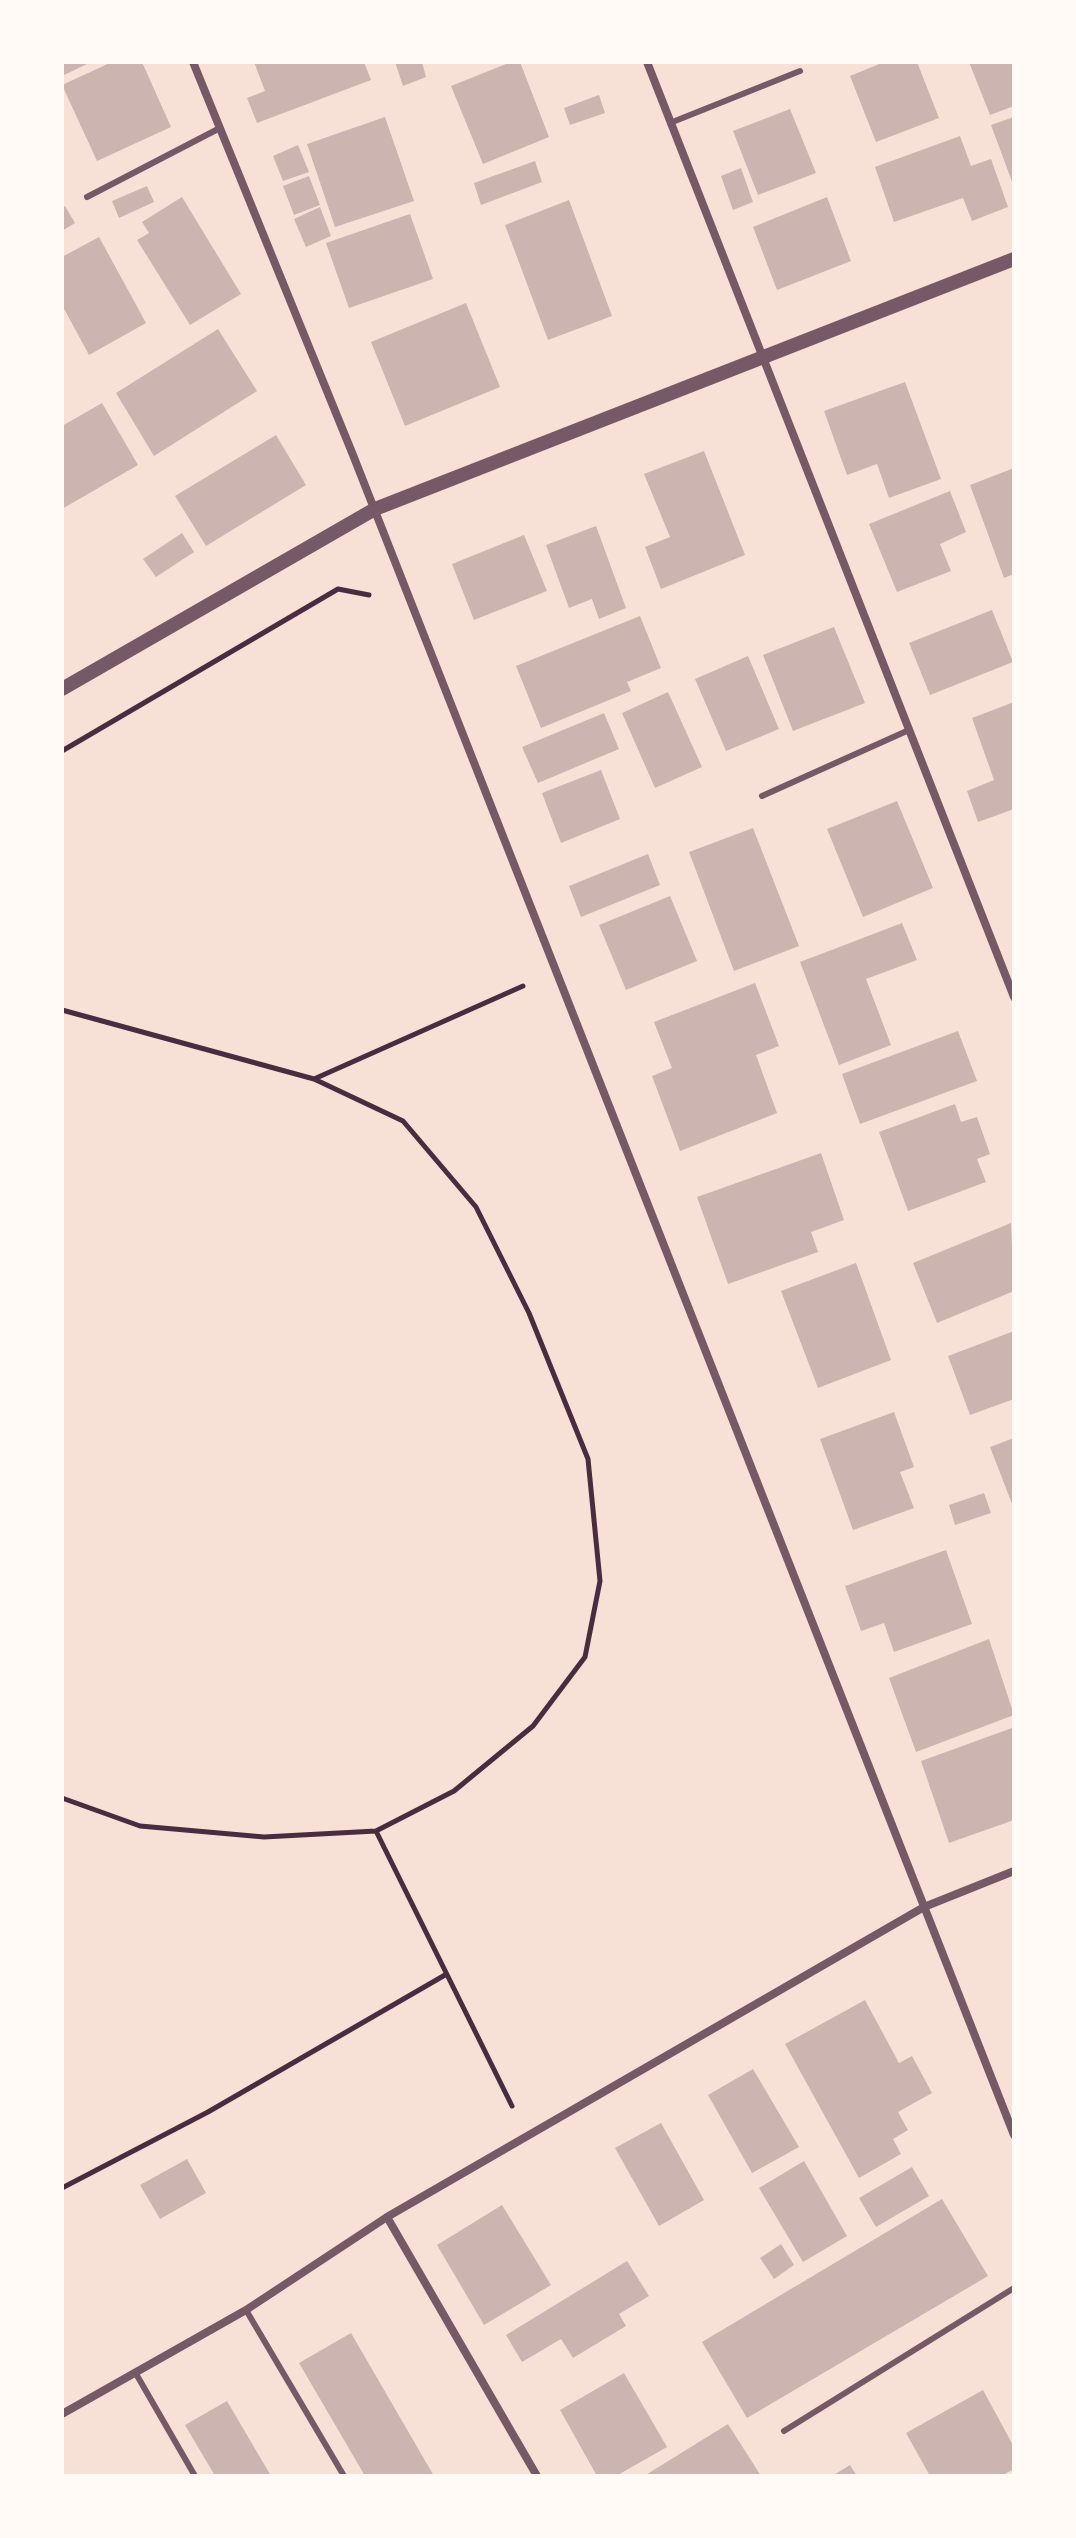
<!DOCTYPE html>
<html>
<head>
<meta charset="utf-8">
<style>
	body { margin:0 }
	#map { position:relative; width:1076px; height:2538px; overflow:hidden; background:#f7e1d7; font-family:"Roboto Serif",serif }
	canvas { display:block }
	.frame { position:absolute; inset:0; border:64px solid #fffaf5; pointer-events:none }
</style>
</head>
<body>
<div id="map">
<canvas width="1076" height="2538"></canvas>
<div class="frame"></div>
</div>
<script>
const context = document.querySelector('canvas').getContext('2d');
context.lineJoin = 'round';
function fill(path, color) { context.fillStyle = color; context.fill(path, 'evenodd'); }
const shape = rows => new Path2D(rows.map(r => 'M' + r).join(''));
function strokePath(path, color, width, dash) { context.strokeStyle = color; context.lineWidth = width; context.lineCap = dash ? 'butt' : 'round'; context.setLineDash(dash || []); context.stroke(path); }
fill(shape([
	[62,62,91,62,62,76],
	[112,62,142,62,171,127,97,161,62,85],
	[254,62,364,62,371,80,257,123,247,98,265,91],
	[395,62,422,62,426,77,403,86],
	[511,62,520,62,549,137,483,164,451,86],
	[884,62,917,62,939,118,876,142,850,76],
	[969,62,1014,62,1014,106,990,115],
	[599,95,605,113,570,125,564,108],
	[790,109,816,173,758,195,733,131],
	[385,117,414,201,335,227,307,144],
	[1014,117,1014,187,991,125],
	[960,136,971,166,991,159,1008,207,972,221,963,198,894,222,875,167],
	[298,145,309,172,283,181,273,156],
	[535,161,542,182,481,205,474,183],
	[741,168,753,202,733,210,721,176],
	[309,176,320,205,294,215,283,186],
	[147,186,154,202,119,218,112,201],
	[182,197,241,294,190,325,137,240,149,233,142,222],
	[827,197,851,261,777,290,753,227],
	[569,200,612,316,548,340,505,225],
	[65,206,75,223,62,231,62,208],
	[320,207,331,236,306,247,294,219],
	[410,214,433,279,349,308,326,243],
	[99,237,146,323,89,355,62,305,62,257],
	[466,303,500,387,405,426,371,342],
	[218,329,257,391,154,456,116,393],
	[905,382,941,479,889,498,877,464,847,475,824,411],
	[102,403,138,465,62,509,62,426],
	[276,435,306,485,206,546,175,496],
	[704,451,745,555,661,589,645,547,670,537,644,474],
	[1014,468,1014,574,1004,578,970,485],
	[950,491,966,532,940,544,951,571,897,592,869,524],
	[596,526,626,608,599,619,592,599,569,608,546,545],
	[182,533,194,552,156,577,143,559],
	[524,535,547,591,474,620,452,564],
	[992,610,1013,662,930,695,909,643],
	[640,616,661,668,627,682,631,691,541,728,516,666],
	[834,627,865,703,793,731,763,655],
	[748,656,779,729,726,751,695,679],
	[668,692,702,767,655,788,622,713],
	[1014,702,1014,809,978,822,967,791,994,780,972,718],
	[604,713,619,749,538,783,522,747],
	[601,770,620,819,561,843,542,793],
	[897,801,933,888,863,917,827,829],
	[753,828,799,946,734,971,689,852],
	[648,854,660,885,581,917,569,886],
	[670,896,697,961,626,990,599,925],
	[902,923,917,960,866,979,891,1045,839,1065,800,962],
	[755,983,779,1046,756,1055,777,1113,680,1151,652,1076,672,1068,654,1022],
	[958,1031,977,1081,860,1124,842,1074],
	[955,1104,961,1122,977,1117,990,1154,977,1159,986,1182,908,1211,879,1132],
	[821,1153,844,1220,811,1232,818,1252,728,1284,697,1197],
	[1011,1223,1014,1291,937,1323,913,1263],
	[856,1263,891,1360,818,1388,781,1291],
	[1014,1331,1014,1399,970,1415,948,1356],
	[894,1412,914,1467,900,1472,914,1508,853,1530,820,1439],
	[1014,1438,1014,1509,990,1447],
	[984,1493,991,1513,955,1525,949,1505],
	[946,1550,972,1624,894,1652,884,1623,861,1631,845,1586],
	[989,1639,1014,1715,916,1752,889,1678],
	[1012,1728,1014,1820,949,1843,921,1761],
	[865,2000,899,2063,912,2056,932,2093,898,2112,908,2130,893,2139,901,2154,859,2178,785,2044],
	[753,2069,799,2147,752,2173,708,2095],
	[661,2123,704,2200,659,2226,615,2148],
	[187,2159,206,2193,160,2219,140,2185],
	[804,2161,847,2236,803,2262,759,2188],
	[912,2167,929,2196,876,2227,859,2198],
	[942,2199,988,2276,747,2418,702,2342],
	[502,2205,551,2285,484,2325,437,2245],
	[781,2244,794,2265,774,2279,760,2258],
	[627,2261,649,2296,619,2314,626,2326,573,2358,561,2339,522,2362,506,2335],
	[351,2333,434,2476,365,2476,299,2363],
	[624,2373,667,2447,616,2476,597,2476,560,2410],
	[983,2390,1014,2447,1014,2469,1001,2476,930,2476,906,2433],
	[227,2401,271,2476,215,2476,185,2425],
	[728,2424,761,2476,644,2476],
	[850,2465,857,2476,832,2476]
]), '#ccb4b1');
strokePath(shape([
	[62,751,338,589,369,595],
	[62,1010,314,1079,403,1121,476,1207,529,1313,588,1459,600,1581,585,1657,533,1726,454,1791,376,1831,264,1837,140,1826,62,1798],
	[314,1079,523,986],
	[376,1831,512,2106],
	[62,2188,208,2112,445,1975]
]), '#4a2c40', 5);
strokePath(shape([
	[670,123,800,71],
	[87,197,220,128],
	[762,796,909,730],
	[246,2310,344,2476],
	[135,2372,195,2476],
	[784,2431,1014,2288]
]), '#755966', 6);
strokePath(shape([
	[193,62,353,455,1014,2135],
	[647,62,1014,997],
	[387,2217,537,2476],
	[62,2414,246,2310,387,2217,924,1907,1014,1871]
]), '#755966', 8);
strokePath(shape([
	[62,689,375,509,1014,259]
]), '#755966', 14);
</script>
</body>
</html>
